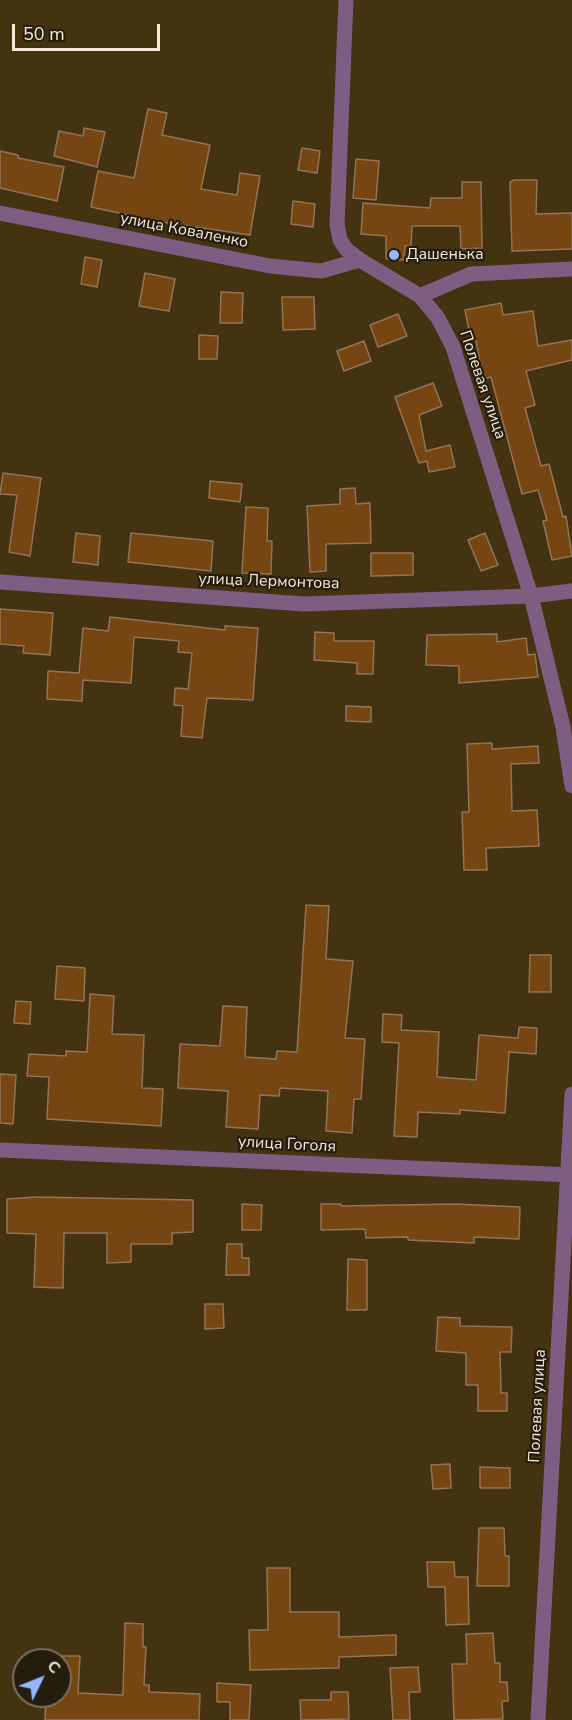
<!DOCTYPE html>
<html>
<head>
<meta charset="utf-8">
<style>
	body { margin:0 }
	#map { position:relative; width:572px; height:1720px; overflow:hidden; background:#431; font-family:"Nunito Sans",sans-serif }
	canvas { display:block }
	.north { position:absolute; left:12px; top:1648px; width:60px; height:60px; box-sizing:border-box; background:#241d0e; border:2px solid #786f5f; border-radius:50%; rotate:47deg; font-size:16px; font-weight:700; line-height:24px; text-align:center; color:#f5ead8 }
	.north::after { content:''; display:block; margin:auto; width:21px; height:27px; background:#93b7fd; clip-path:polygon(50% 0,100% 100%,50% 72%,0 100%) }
	.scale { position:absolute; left:12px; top:24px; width:148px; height:27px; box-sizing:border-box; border:3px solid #f5ead8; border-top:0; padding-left:8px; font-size:18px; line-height:21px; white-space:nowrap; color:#f5ead8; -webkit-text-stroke:4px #241d0e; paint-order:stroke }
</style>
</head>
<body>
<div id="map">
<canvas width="572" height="1720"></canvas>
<div class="north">С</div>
<div class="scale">50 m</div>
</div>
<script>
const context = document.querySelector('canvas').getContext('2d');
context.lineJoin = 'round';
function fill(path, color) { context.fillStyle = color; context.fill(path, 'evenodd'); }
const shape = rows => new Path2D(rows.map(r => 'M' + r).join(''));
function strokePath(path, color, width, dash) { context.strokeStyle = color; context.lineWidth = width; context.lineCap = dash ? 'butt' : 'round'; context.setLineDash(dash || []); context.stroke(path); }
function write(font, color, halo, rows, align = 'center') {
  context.font = font + ' "Nunito Sans",sans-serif'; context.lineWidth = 4.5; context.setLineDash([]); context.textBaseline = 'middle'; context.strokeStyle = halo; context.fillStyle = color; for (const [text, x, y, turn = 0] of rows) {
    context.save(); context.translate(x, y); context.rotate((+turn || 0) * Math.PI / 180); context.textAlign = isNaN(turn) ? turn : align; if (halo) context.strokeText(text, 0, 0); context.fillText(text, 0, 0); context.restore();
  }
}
const building = shape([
	[148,109,167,113,162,135,210,145,201,189,237,195,240,173,260,176,250,235,148,220,147,225,127,222,128,215,91,207,98,171,134,178,148,109],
	[84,128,105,132,97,167,54,156,59,131,83,136,84,128],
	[302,148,320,151,317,173,298,170,302,148],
	[0,151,18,155,18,158,64,167,57,201,0,188,0,151],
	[356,159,379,161,376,200,353,198,356,159],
	[514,180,537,180,536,214,572,213,572,249,512,251,510,182,514,180],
	[462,182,481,182,482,248,461,249,460,226,412,226,411,246,405,246,404,260,386,259,386,236,361,234,363,203,430,208,431,198,462,198,462,182],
	[293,201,315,204,313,227,291,224,293,201],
	[85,257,102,260,97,287,81,284,85,257],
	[145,273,175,279,169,311,139,306,145,273],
	[221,292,243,293,242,323,220,323,221,292],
	[282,297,314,297,315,329,283,330,282,297],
	[501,303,503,315,533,311,538,346,572,340,572,360,526,371,535,405,525,408,541,466,549,464,563,517,566,516,572,556,552,560,543,521,547,520,538,490,522,494,491,377,483,379,476,340,471,341,465,310,501,303],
	[398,314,407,336,378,347,370,325,398,314],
	[199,335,218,336,217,359,199,359,199,335],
	[364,341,371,361,344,371,337,351,364,341],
	[433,383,442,406,419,415,426,451,450,445,455,467,429,472,427,461,419,463,395,397,433,383],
	[3,473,41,478,30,556,9,552,17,495,0,494,3,473],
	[210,481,242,484,240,502,209,498,210,481],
	[355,488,356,504,370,503,371,543,326,544,326,571,310,572,307,506,340,504,340,489,355,488],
	[246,507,268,508,267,541,272,541,271,574,242,573,246,507],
	[76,533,100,536,98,565,73,562,76,533],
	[131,533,213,541,211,571,128,562,131,533],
	[485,533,498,565,481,571,468,540,485,533],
	[371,553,413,553,413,575,371,576,371,553],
	[0,609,53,613,50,655,23,653,24,646,0,644,0,609],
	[110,617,225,630,225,626,258,628,253,700,207,698,202,738,181,736,183,706,174,705,175,688,188,689,192,653,178,652,179,641,134,637,131,683,83,680,82,701,47,699,48,671,79,673,83,628,108,631,110,617],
	[315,632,334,633,334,641,374,641,373,674,357,674,357,663,314,660,315,632],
	[497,634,497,642,526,638,528,655,535,654,538,677,459,683,459,666,426,665,427,635,497,634],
	[346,706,371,707,371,722,346,721,346,706],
	[492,743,492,749,538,746,539,763,511,764,512,811,537,810,539,846,486,848,487,870,464,870,462,812,469,812,467,744,492,743],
	[306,905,329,906,326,959,353,961,345,1038,365,1039,361,1099,354,1099,352,1133,326,1131,328,1091,280,1088,279,1096,260,1095,258,1129,226,1127,228,1091,178,1088,180,1044,220,1046,223,1006,247,1007,245,1057,276,1059,277,1051,297,1052,306,905],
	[530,955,551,955,551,992,529,992,530,955],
	[57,966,85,968,84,1001,55,999,57,966],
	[90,994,114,996,112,1034,144,1035,142,1088,163,1089,161,1126,47,1119,49,1077,27,1076,29,1054,66,1056,66,1051,87,1052,90,994],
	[16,1001,31,1002,30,1024,14,1023,16,1001],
	[383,1014,402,1015,401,1030,439,1032,437,1077,476,1080,479,1035,518,1038,519,1027,537,1028,536,1054,509,1052,505,1113,460,1110,460,1114,418,1112,417,1137,394,1136,399,1043,382,1042,383,1014],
	[0,1074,16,1075,13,1124,0,1123,0,1074],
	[36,1197,193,1200,193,1232,172,1233,172,1244,131,1244,131,1262,107,1263,107,1233,64,1233,63,1288,34,1287,36,1234,7,1233,7,1199,36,1197],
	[242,1204,262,1205,261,1230,242,1230,242,1204],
	[321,1204,341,1204,341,1206,455,1204,520,1207,519,1239,474,1237,474,1243,408,1240,408,1237,366,1238,365,1229,321,1230,321,1204],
	[227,1244,242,1244,242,1258,249,1258,249,1275,226,1275,227,1244],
	[348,1259,367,1260,367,1310,347,1310,348,1259],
	[205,1304,223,1304,224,1328,205,1329,205,1304],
	[438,1317,460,1318,460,1326,512,1327,511,1352,500,1352,501,1393,507,1393,507,1411,478,1411,478,1385,466,1385,466,1353,436,1351,438,1317],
	[450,1464,451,1488,433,1489,431,1465,450,1464],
	[480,1467,510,1468,510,1488,480,1488,480,1467],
	[479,1528,504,1528,505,1556,509,1556,509,1586,477,1586,479,1528],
	[427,1562,454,1562,455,1577,468,1577,469,1624,446,1625,445,1587,428,1587,427,1562],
	[267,1568,290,1568,290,1612,339,1612,339,1637,396,1635,396,1655,339,1657,339,1668,250,1670,249,1630,268,1630,267,1568],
	[125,1623,143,1624,143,1647,146,1647,144,1685,149,1685,149,1692,200,1694,199,1720,45,1720,46,1696,60,1696,60,1656,80,1656,78,1693,123,1695,125,1623],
	[493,1633,495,1663,500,1663,500,1682,507,1682,508,1701,502,1701,503,1719,454,1720,452,1664,467,1664,466,1634,493,1633],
	[418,1667,420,1692,409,1692,410,1720,393,1720,390,1668,418,1667],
	[217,1683,251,1685,249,1720,230,1720,230,1702,217,1702,217,1683],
	[331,1692,348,1692,349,1719,301,1720,300,1700,331,1700,331,1692]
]);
fill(building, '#764612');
strokePath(building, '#927358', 1.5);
strokePath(shape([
	[346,0,337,224,340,240,346,249,360,260,420,296,438,318,453,347,531,596,563,727,572,786],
	[0,213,270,266,321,271,360,260],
	[420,296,471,274,572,269],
	[0,582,304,604,531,596,572,591],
	[0,1150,572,1175],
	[538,1720,572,1094]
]), '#7e5d82', 15);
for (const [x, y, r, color] of [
	[394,255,6,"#93b7fd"]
]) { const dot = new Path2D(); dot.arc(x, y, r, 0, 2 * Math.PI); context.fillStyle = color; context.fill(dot); strokePath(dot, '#241d0e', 2); }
write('16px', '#f5ead8', '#241d0e', [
	["улица Коваленко",184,231,11],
	["Полевая улица",482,385,71],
	["улица Лермонтова",269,582,2],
	["улица Гоголя",287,1145,3],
	["Полевая улица",538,1406,-87]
]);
write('16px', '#f5ead8', '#241d0e', [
	["Дашенька",406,255]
], 'left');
</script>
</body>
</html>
